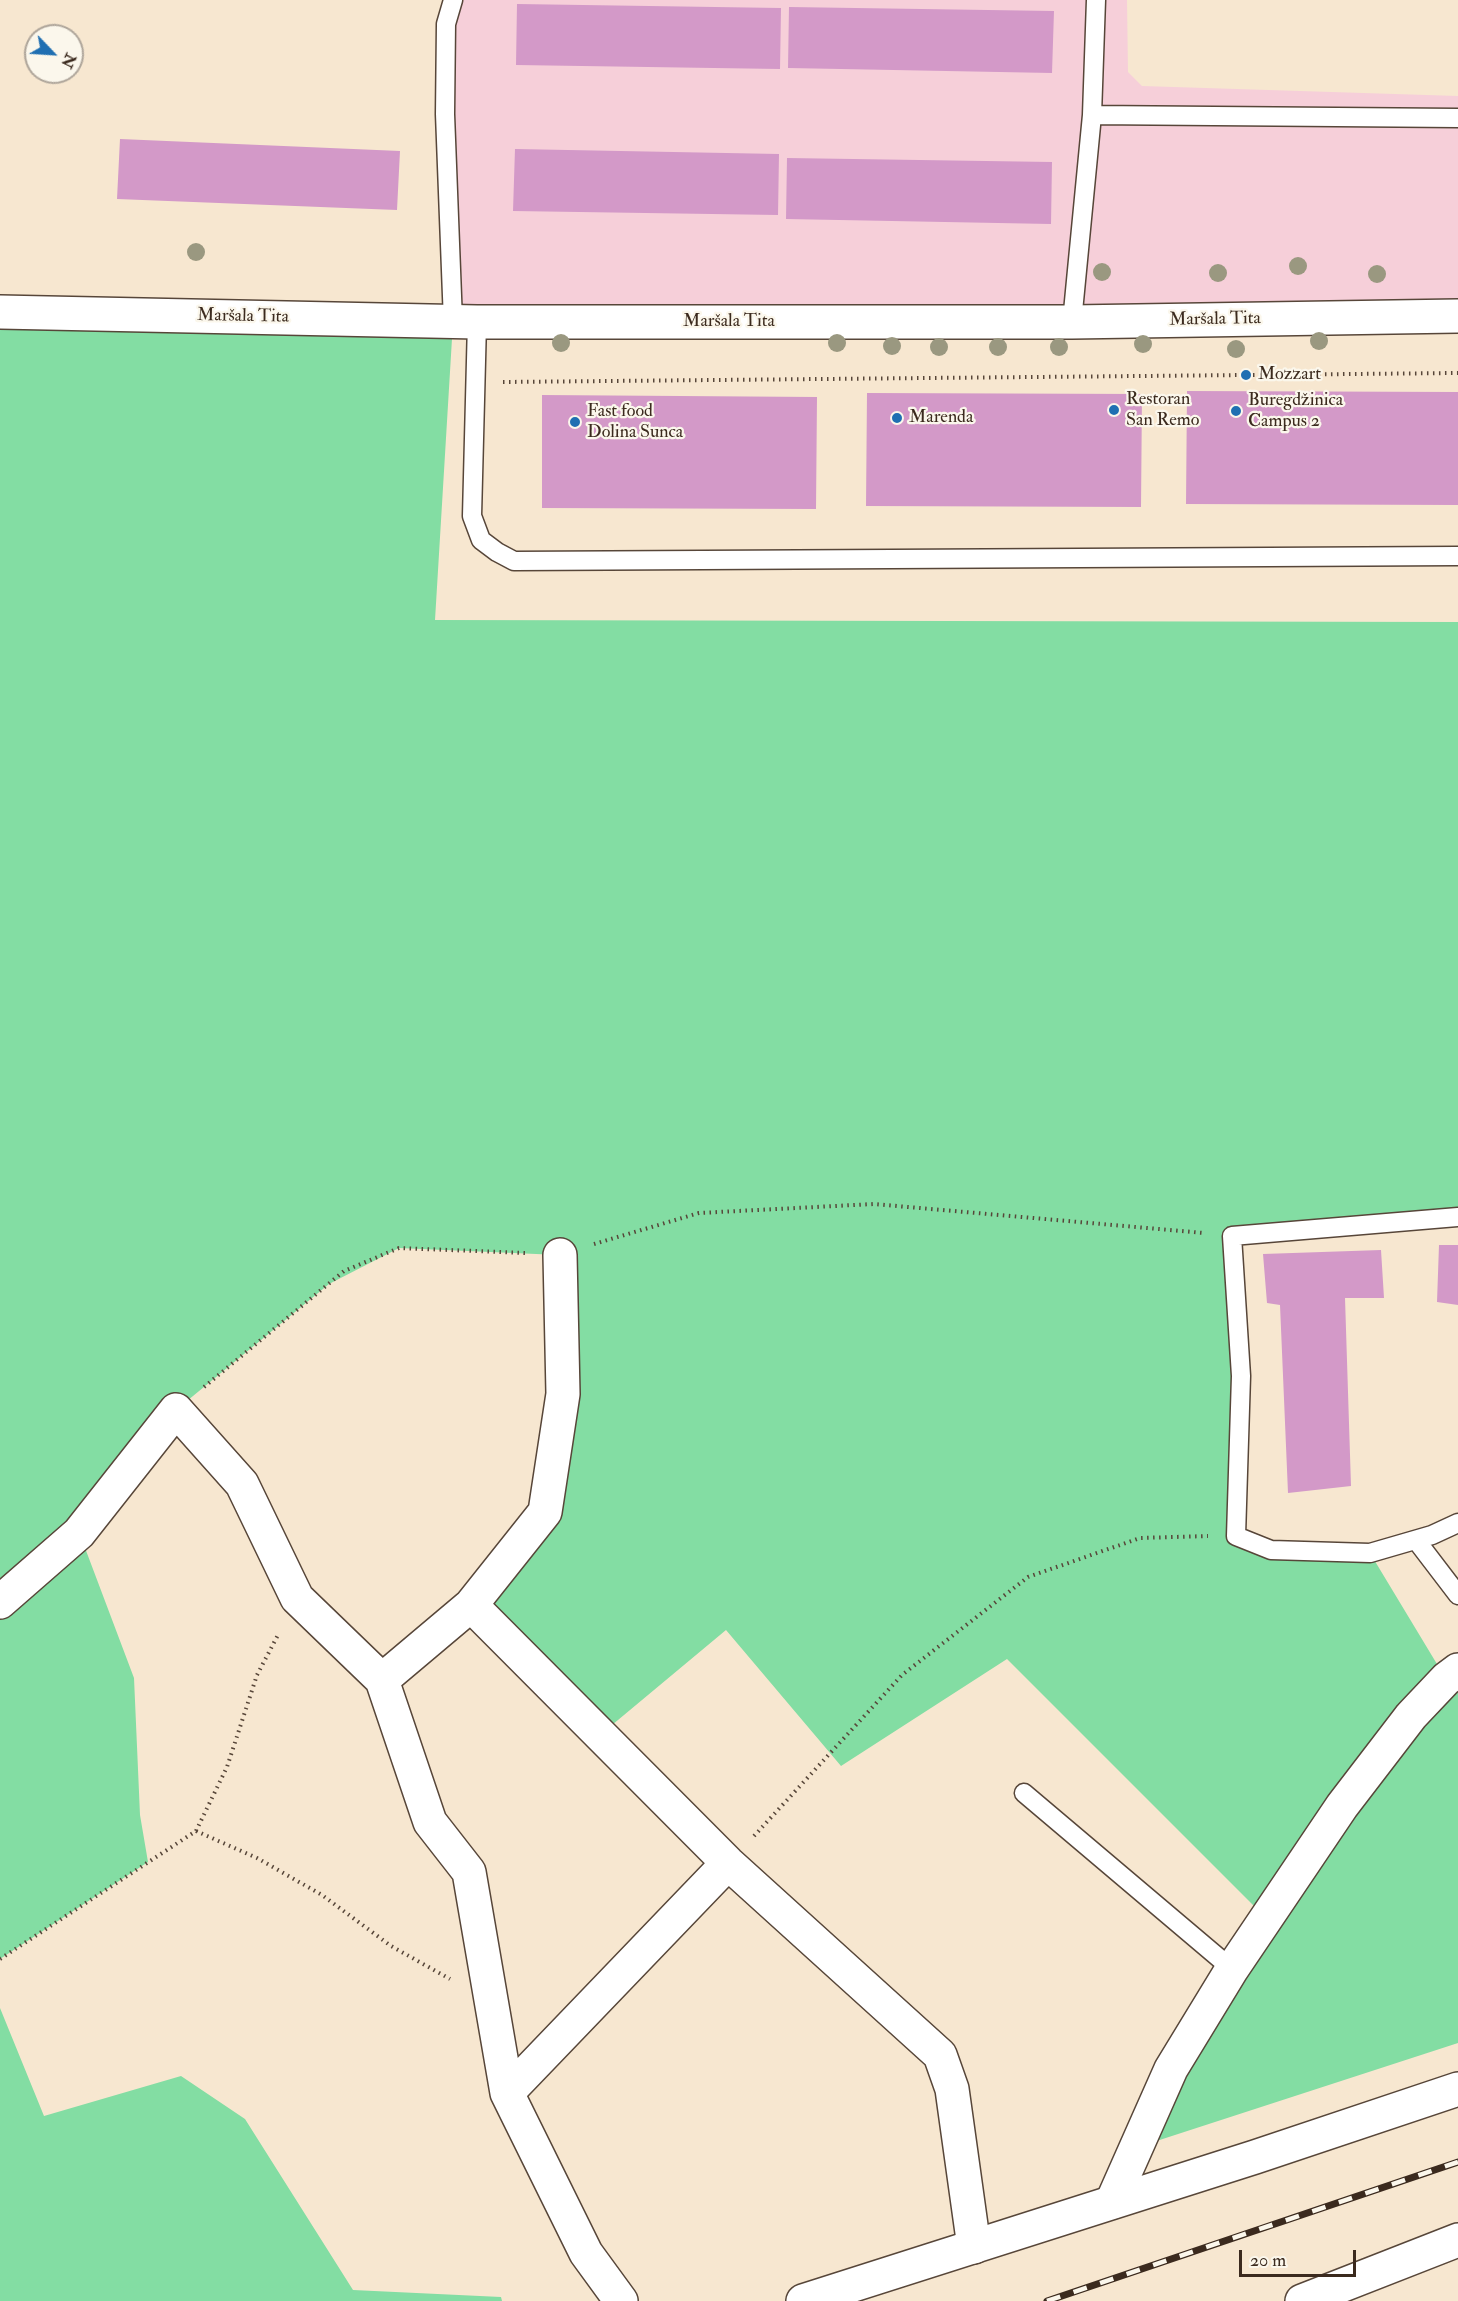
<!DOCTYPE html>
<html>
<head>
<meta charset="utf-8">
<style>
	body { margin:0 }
	#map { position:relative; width:1458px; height:2301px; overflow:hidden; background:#f7e7d0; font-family:"IM FELL Double Pica",serif }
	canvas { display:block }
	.north { position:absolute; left:24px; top:24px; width:60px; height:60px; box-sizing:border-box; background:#fbf7ec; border:2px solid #aea59a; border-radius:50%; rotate:115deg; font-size:16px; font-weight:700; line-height:24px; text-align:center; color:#3b2a1e }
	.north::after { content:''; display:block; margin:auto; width:21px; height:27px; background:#1f6fb2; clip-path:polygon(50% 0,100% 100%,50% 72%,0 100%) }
	.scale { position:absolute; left:1239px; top:2250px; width:117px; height:27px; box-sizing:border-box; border:3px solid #3b2a1e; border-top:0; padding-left:8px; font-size:18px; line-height:21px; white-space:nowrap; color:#3b2a1e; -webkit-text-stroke:4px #fbf7ec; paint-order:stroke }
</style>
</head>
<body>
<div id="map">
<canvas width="1458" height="2301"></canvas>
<div class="north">N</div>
<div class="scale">20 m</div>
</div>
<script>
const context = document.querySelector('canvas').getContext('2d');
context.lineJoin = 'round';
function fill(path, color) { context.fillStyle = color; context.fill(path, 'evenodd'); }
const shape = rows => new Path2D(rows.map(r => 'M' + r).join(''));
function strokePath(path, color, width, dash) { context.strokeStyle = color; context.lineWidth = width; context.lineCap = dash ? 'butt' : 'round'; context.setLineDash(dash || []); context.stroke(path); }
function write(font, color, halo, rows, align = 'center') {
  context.font = font + ' "IM FELL Double Pica",serif'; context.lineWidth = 4.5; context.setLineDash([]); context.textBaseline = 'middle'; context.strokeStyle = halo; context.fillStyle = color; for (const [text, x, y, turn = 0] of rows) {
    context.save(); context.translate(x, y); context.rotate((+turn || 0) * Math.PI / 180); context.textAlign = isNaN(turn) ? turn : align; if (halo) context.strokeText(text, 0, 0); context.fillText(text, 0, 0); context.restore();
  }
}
fill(shape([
	[453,0,1127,0,1128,72,1142,86,1458,96,1458,316,453,322]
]), '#f6cfd9');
fill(shape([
	[0,312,453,322,435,620,1458,622,1458,1213,1233,1236,1236,1536,1271,1550,1370,1553,1446,1679,1458,1670,1458,2043,1135,2148,1266,1918,1007,1659,841,1766,726,1630,600,1735,471,1605,545,1512,559,1255,399,1248,329,1284,176,1410,79,1532,134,1678,140,1815,148,1862,0,1959],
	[0,2008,44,2116,181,2076,245,2119,353,2290,501,2297,502,2301,0,2301]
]), '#83dda3');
fill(shape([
	[517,4,781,8,780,69,516,65],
	[789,7,1054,11,1052,73,788,68],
	[120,139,400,151,397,210,117,199],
	[515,149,779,154,778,215,513,211],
	[787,158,1052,162,1051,224,786,219],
	[1187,391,1458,392,1458,505,1186,504],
	[867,393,1142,394,1141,507,866,506],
	[542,395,817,397,816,509,542,508],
	[1439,1245,1458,1245,1458,1305,1437,1302],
	[1381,1250,1384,1298,1345,1298,1351,1486,1288,1493,1280,1305,1267,1303,1263,1254]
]), '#d399c8');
const lane = shape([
	[1092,115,1458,118],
	[453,322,445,114,446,24,453,0],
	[477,322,472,516,481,540,497,552,514,561,1458,556],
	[1072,322,1092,115,1096,0],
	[1458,1217,1232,1236,1241,1376,1236,1536,1271,1550,1370,1553,1432,1535,1458,1523],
	[1416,1540,1458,1595],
	[1024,1793,1232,1969]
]);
const street = shape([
	[560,1255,563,1394,545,1512,471,1605,382,1680,430,1822,469,1872,507,2093,586,2253,621,2301],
	[0,1602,79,1533,176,1410,242,1484,297,1598,382,1680],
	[471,1605,728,1863,940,2055,952,2089,974,2247],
	[507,2093,728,1863],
	[1112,2202,1171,2069,1232,1969,1342,1806,1411,1716,1446,1679,1458,1670],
	[1302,2301,1458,2240]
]);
const secondary = shape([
	[0,312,477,322,1072,322,1458,316]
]);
const primary = shape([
	[803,2301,1255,2157,1458,2089]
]);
strokePath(lane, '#574639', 21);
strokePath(street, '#574639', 36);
strokePath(secondary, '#574639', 36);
strokePath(primary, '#574639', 36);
strokePath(shape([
	[503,382,1458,373],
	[594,1244,699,1213,874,1204,1204,1233],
	[204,1387,344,1271,399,1248,525,1253],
	[196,1831,257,1858,322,1895,391,1946,450,1979],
	[754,1836,902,1675,1028,1577,1140,1538,1208,1536],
	[0,1959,196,1831,227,1767,257,1675,279,1633]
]), '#574639', 4, [1.5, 4.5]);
strokePath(lane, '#fff', 18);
strokePath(street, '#fff', 33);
strokePath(secondary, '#fff', 33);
strokePath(primary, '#fff', 33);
const rail = shape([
	[1047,2301,1458,2162]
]);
strokePath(rail, '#3b2a1e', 7);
strokePath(rail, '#fbf7ec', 4.5, [14]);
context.fillStyle = '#9a9880';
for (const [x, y] of [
	[196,252],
	[1298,266],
	[1102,272],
	[1218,273],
	[1377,274],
	[1319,341],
	[561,343],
	[837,343],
	[1143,344],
	[892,346],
	[939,347],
	[998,347],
	[1059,347],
	[1236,349]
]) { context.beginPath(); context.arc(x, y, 9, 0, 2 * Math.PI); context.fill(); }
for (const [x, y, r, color] of [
	[1246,375,6,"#1f6fb2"],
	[1114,410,6,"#1f6fb2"],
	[1236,411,6,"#1f6fb2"],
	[897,418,6,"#1f6fb2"],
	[575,422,6,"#1f6fb2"]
]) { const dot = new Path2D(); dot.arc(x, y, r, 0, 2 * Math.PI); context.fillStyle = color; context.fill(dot); strokePath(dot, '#fbf7ec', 2); }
write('18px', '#3b2a1e', '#fbf7ec', [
	["Maršala Tita",243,317,1],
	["Maršala Tita",1215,320,-1],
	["Maršala Tita",729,322]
]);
write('18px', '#3b2a1e', '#fbf7ec', [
	["Mozzart",1258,375],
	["Restoran",1126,400],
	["San Remo",1126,421],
	["Buregdžinica",1248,401],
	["Campus 2",1248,422],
	["Fast food",587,412],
	["Dolina Sunca",587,433],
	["Marenda",909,418]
], 'left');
</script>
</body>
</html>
